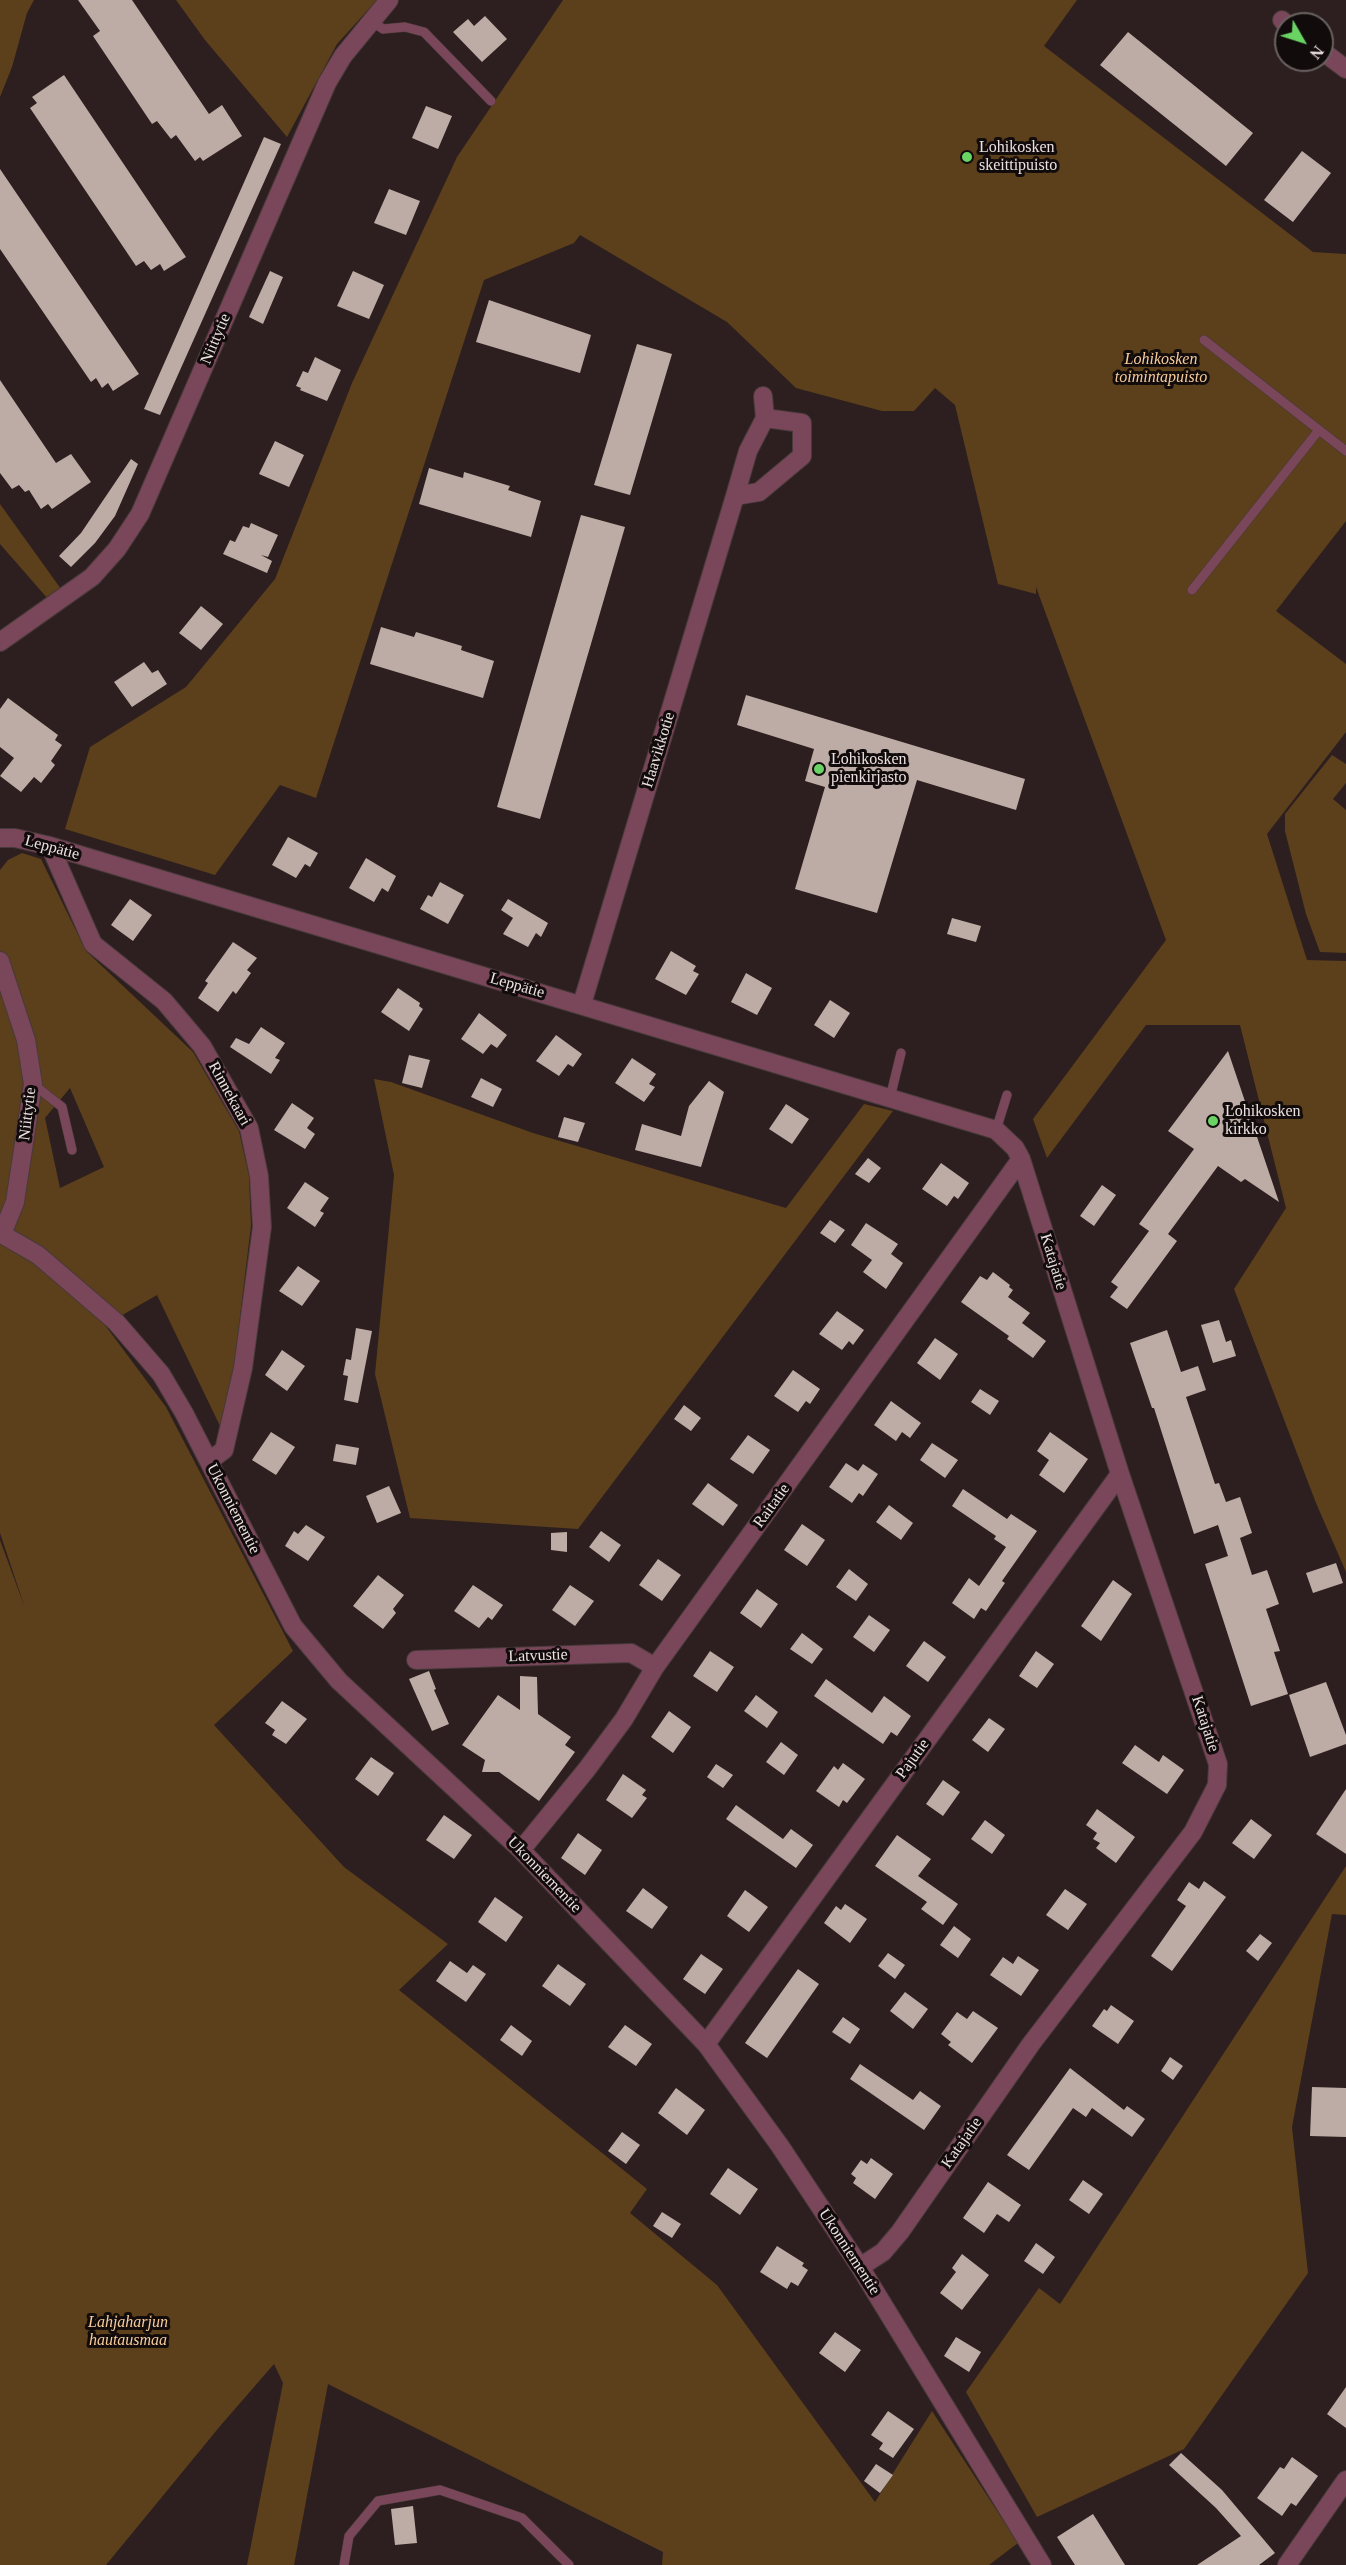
<!DOCTYPE html>
<html>
<head>
<meta charset="utf-8">
<style>
	body { margin:0 }
	#map { position:relative; width:1346px; height:2565px; overflow:hidden; background:#2d1f1f; font-family:Georgia,serif }
	canvas { display:block }
	.north { position:absolute; left:1274px; top:12px; width:60px; height:60px; box-sizing:border-box; background:#110b0b; border:2px solid #686160; border-radius:50%; rotate:129deg; font-size:16px; font-weight:700; line-height:24px; text-align:center; color:#ebe1e0 }
	.north::after { content:''; display:block; margin:auto; width:21px; height:27px; background:#69d364; clip-path:polygon(50% 0,100% 100%,50% 72%,0 100%) }
</style>
</head>
<body>
<div id="map">
<canvas width="1346" height="2565"></canvas>
<div class="north">N</div>
</div>
<script>
const context = document.querySelector('canvas').getContext('2d');
context.lineJoin = 'round';
function fill(path, color) { context.fillStyle = color; context.fill(path, 'evenodd'); }
const shape = rows => new Path2D(rows.map(r => 'M' + r).join(''));
function strokePath(path, color, width, dash) { context.strokeStyle = color; context.lineWidth = width; context.lineCap = dash ? 'butt' : 'round'; context.setLineDash(dash || []); context.stroke(path); }
function write(font, color, halo, rows, align = 'center') {
  context.font = font + ' Georgia,serif'; context.lineWidth = 6; context.setLineDash([]); context.textBaseline = 'middle'; context.strokeStyle = halo; context.fillStyle = color; for (const [text, x, y, turn = 0] of rows) {
    context.save(); context.translate(x, y); context.rotate((+turn || 0) * Math.PI / 180); context.textAlign = isNaN(turn) ? turn : align; if (halo) context.strokeText(text, 0, 0); context.fillText(text, 0, 0); context.restore();
  }
}
fill(shape([
	[0,0,34,0,27,13,12,67,0,97],
	[176,0,377,0,337,44,287,137,205,40],
	[563,0,1077,0,1044,46,1313,252,1346,254,1346,521,1276,611,1346,664,1346,732,1267,834,1307,960,1346,961,1346,1572,1316,1503,1234,1289,1286,1208,1240,1025,1146,1025,1047,1158,1033,1119,1166,940,1036,587,1036,594,998,584,955,405,935,388,914,411,882,411,796,388,727,322,580,235,574,243,484,280,316,798,280,785,215,875,65,829,90,747,186,687,275,579,352,383,457,157],
	[0,504,61,589,48,599,0,544],
	[1332,755,1346,764,1346,783,1333,799,1346,810,1346,953,1320,952,1306,914,1285,831,1285,814],
	[22,853,41,859,86,951,193,1052,239,1131,249,1176,251,1226,234,1366,220,1426,157,1295,105,1325,166,1407,293,1651,214,1725,344,1867,448,1944,399,1990,647,2189,630,2213,717,2285,875,2502,932,2411,1018,2543,989,2565,662,2565,663,2552,328,2384,294,2565,247,2565,283,2383,274,2364,221,2425,106,2565,0,2565,0,1540,25,1608,0,1533,0,870,8,860],
	[70,1088,104,1167,60,1188,45,1118],
	[374,1079,391,1082,533,1133,786,1208,864,1104,893,1111,578,1529,410,1518,375,1374,394,1175],
	[1346,1866,1346,1915,1332,1914,1292,2127,1308,2273,1184,2449,1037,2517,966,2392,1039,2288,1060,2304]
]), '#5c3f1b');
fill(shape([
	[78,0,132,0,209,114,222,105,242,136,203,161,200,157,195,161,176,135,171,139,157,121,152,124,93,36,100,31],
	[485,16,507,39,482,62,453,32,468,19,474,26],
	[1128,32,1253,133,1226,166,1100,65],
	[64,75,186,257,164,271,160,264,151,270,144,261,136,266,30,108,37,103,32,97],
	[426,106,452,116,438,149,412,138],
	[264,137,281,144,160,415,144,409],
	[1302,151,1331,173,1293,222,1264,200],
	[0,169,139,374,113,391,108,383,102,388,96,378,91,382,0,249],
	[389,189,420,201,406,235,374,223],
	[270,271,283,277,263,324,249,317],
	[353,271,384,285,369,319,337,306],
	[489,300,591,335,580,373,476,342],
	[637,344,672,354,630,495,594,485],
	[315,357,341,370,327,401,300,390,301,388,296,386,303,371,308,373],
	[0,380,56,463,71,454,91,482,52,509,48,504,41,509,29,490,25,492,19,485,12,489,0,473],
	[275,441,304,455,289,487,259,474],
	[131,459,138,464,115,516,95,543,71,567,59,556,81,533],
	[429,468,463,478,464,472,510,486,508,490,541,501,531,537,419,504],
	[581,515,625,527,540,819,497,807],
	[251,523,278,535,268,557,261,555,272,561,267,573,223,554,230,540,235,542,243,526,249,528],
	[201,606,223,624,201,650,179,633],
	[381,627,414,637,416,632,462,646,461,650,494,661,483,698,370,664],
	[144,662,152,673,158,670,167,684,132,707,114,682],
	[746,695,1025,779,1016,810,917,780,877,913,795,889,825,787,805,781,814,749,737,725],
	[8,698,58,735,55,740,62,745,51,761,55,765,41,783,34,777,21,792,0,776,14,758,0,747,0,709],
	[288,837,318,853,310,867,305,864,296,878,272,865],
	[366,858,396,876,388,892,382,888,374,902,349,888],
	[440,882,464,895,448,924,420,909,428,895,432,897],
	[130,899,152,915,133,941,111,925],
	[508,899,548,923,541,937,536,933,528,947,503,934,513,918,501,910],
	[952,918,981,926,976,942,947,934],
	[233,942,257,958,247,970,251,973,236,994,233,991,218,1012,198,998,208,983,205,981],
	[671,951,696,966,693,971,699,974,686,995,655,979],
	[746,973,772,988,757,1015,731,1002],
	[398,988,420,1003,419,1006,423,1009,409,1031,381,1012],
	[830,1000,850,1013,834,1038,814,1025],
	[479,1013,507,1035,497,1048,491,1044,483,1054,461,1039],
	[261,1027,285,1043,275,1058,280,1060,271,1074,230,1047,236,1038,249,1044],
	[556,1035,582,1054,573,1067,568,1064,559,1076,536,1061],
	[1228,1051,1279,1202,1245,1179,1241,1182,1218,1166,1168,1234,1177,1241,1127,1309,1110,1297,1118,1287,1111,1282,1149,1231,1139,1224,1194,1149,1168,1131],
	[409,1055,430,1060,422,1088,402,1083],
	[632,1058,656,1074,649,1084,655,1087,644,1102,615,1083],
	[481,1078,502,1089,493,1107,471,1097],
	[709,1081,724,1092,701,1167,635,1150,642,1124,681,1136,689,1106],
	[292,1103,314,1118,307,1128,315,1134,305,1149,274,1130],
	[786,1104,809,1119,792,1144,769,1129],
	[564,1117,585,1123,578,1142,558,1137],
	[868,1158,881,1168,869,1183,855,1174],
	[941,1163,969,1183,958,1199,954,1196,947,1206,922,1189],
	[305,1182,329,1198,320,1211,324,1213,315,1227,287,1208],
	[1102,1185,1116,1195,1094,1226,1080,1216],
	[830,1220,845,1230,835,1243,820,1233],
	[866,1223,898,1244,891,1254,903,1263,886,1289,863,1272,872,1260,851,1245],
	[298,1266,320,1281,302,1306,279,1291],
	[993,1272,1010,1285,1009,1287,1013,1290,1008,1297,1030,1313,1022,1323,1046,1341,1033,1358,1007,1339,1009,1336,961,1302,980,1276,987,1280],
	[837,1311,864,1330,853,1345,849,1341,842,1350,819,1334],
	[1219,1320,1226,1342,1231,1340,1236,1356,1213,1363,1201,1325],
	[356,1328,372,1331,358,1403,344,1400,348,1376,343,1375,346,1359,351,1360],
	[1167,1330,1181,1372,1198,1366,1206,1390,1186,1397,1215,1484,1219,1483,1226,1502,1240,1497,1252,1533,1240,1538,1252,1575,1267,1570,1279,1604,1266,1609,1280,1651,1274,1652,1288,1694,1251,1706,1205,1564,1228,1556,1218,1525,1194,1534,1154,1408,1152,1408,1130,1343],
	[935,1338,958,1354,940,1380,917,1363],
	[282,1350,305,1366,287,1391,265,1375],
	[793,1370,820,1389,810,1404,806,1401,798,1412,774,1396],
	[980,1389,999,1401,990,1415,971,1402],
	[891,1401,921,1423,910,1438,902,1432,896,1441,874,1425],
	[684,1405,701,1418,691,1431,674,1419],
	[271,1432,295,1447,276,1475,252,1460],
	[1050,1432,1088,1459,1064,1493,1039,1475,1049,1460,1037,1451],
	[748,1435,770,1450,753,1474,730,1459],
	[932,1443,958,1460,945,1478,920,1460],
	[336,1444,359,1448,356,1465,333,1461],
	[846,1463,858,1471,863,1464,878,1474,863,1496,859,1493,852,1503,829,1487],
	[708,1483,738,1505,723,1526,692,1504],
	[389,1486,401,1513,377,1523,366,1496],
	[963,1489,1007,1519,1011,1514,1037,1531,1002,1581,1005,1583,986,1611,981,1608,974,1619,952,1603,969,1578,979,1586,1006,1547,994,1539,996,1536,952,1506],
	[889,1505,913,1523,901,1540,876,1522],
	[802,1524,825,1540,807,1566,784,1550],
	[306,1525,325,1537,308,1561,285,1546,294,1531,298,1534],
	[601,1531,621,1545,609,1562,589,1547],
	[567,1532,567,1552,551,1550,551,1533],
	[658,1559,681,1575,662,1601,639,1585],
	[1336,1563,1343,1583,1313,1593,1306,1573],
	[849,1569,868,1584,856,1601,836,1587],
	[378,1575,404,1595,393,1609,396,1613,383,1629,353,1606],
	[1113,1580,1132,1594,1101,1641,1081,1626],
	[473,1585,503,1605,492,1620,488,1617,479,1628,454,1611],
	[570,1585,594,1601,575,1626,552,1610],
	[757,1589,778,1604,761,1628,740,1613],
	[869,1615,890,1630,874,1652,853,1637],
	[802,1633,823,1649,812,1664,790,1649],
	[924,1641,946,1657,928,1682,906,1666],
	[710,1651,734,1667,717,1692,693,1676],
	[1036,1651,1054,1664,1037,1688,1019,1676],
	[429,1671,436,1689,434,1690,449,1724,432,1731,409,1679],
	[520,1676,537,1677,538,1714,571,1737,565,1745,575,1752,539,1801,499,1772,482,1772,485,1760,462,1745,498,1695,520,1710],
	[826,1679,872,1713,884,1696,911,1716,897,1736,891,1732,883,1744,814,1696],
	[1326,1682,1346,1735,1346,1744,1310,1757,1289,1695],
	[756,1695,778,1712,767,1728,744,1711],
	[282,1701,307,1719,286,1744,272,1735,275,1730,265,1723],
	[669,1711,691,1727,673,1753,651,1737],
	[989,1718,1005,1729,988,1752,972,1740],
	[781,1742,798,1755,784,1775,766,1762],
	[1135,1745,1159,1762,1163,1755,1184,1770,1167,1794,1122,1763],
	[371,1757,394,1773,378,1796,355,1779],
	[843,1763,865,1779,847,1803,843,1800,839,1807,816,1791,834,1766,838,1770],
	[716,1764,733,1775,723,1788,707,1777],
	[623,1774,646,1790,642,1795,647,1798,632,1818,606,1800],
	[943,1780,960,1792,943,1816,926,1804],
	[1346,1789,1346,1854,1316,1834],
	[736,1805,783,1839,791,1829,813,1845,796,1868,726,1819],
	[1097,1809,1135,1837,1116,1863,1096,1848,1100,1843,1093,1839,1097,1833,1086,1825],
	[444,1815,472,1835,454,1859,426,1840],
	[1251,1819,1272,1835,1254,1859,1232,1843],
	[985,1820,1005,1835,992,1854,971,1839],
	[578,1833,602,1850,585,1875,561,1858],
	[897,1835,931,1859,918,1876,958,1904,943,1925,921,1909,927,1902,875,1866],
	[1204,1881,1226,1897,1172,1971,1151,1956,1186,1906,1177,1900,1189,1882,1199,1889],
	[643,1888,668,1907,652,1929,626,1911],
	[1065,1889,1087,1904,1068,1930,1046,1915],
	[745,1890,768,1907,749,1932,727,1916],
	[495,1897,523,1917,506,1942,478,1922],
	[845,1904,867,1919,850,1943,824,1923,836,1906,841,1910],
	[954,1926,971,1939,958,1958,940,1945],
	[1260,1934,1272,1943,1258,1961,1246,1951],
	[888,1953,905,1965,895,1979,878,1966],
	[701,1954,723,1969,705,1994,683,1979],
	[1018,1956,1039,1970,1021,1996,990,1975,1003,1957,1013,1964],
	[450,1961,467,1973,473,1965,486,1974,466,2002,436,1981],
	[558,1964,586,1984,570,2006,542,1986],
	[798,1969,819,1984,767,2058,745,2043],
	[905,1992,928,2009,913,2029,890,2011],
	[1111,2005,1134,2021,1118,2044,1092,2026,1104,2009,1107,2011],
	[973,2011,998,2028,972,2063,948,2045,951,2042,941,2034,957,2012,967,2019],
	[843,2017,860,2029,850,2044,832,2032],
	[511,2025,532,2041,522,2056,500,2040],
	[625,2025,652,2044,636,2066,608,2047],
	[1170,2057,1183,2066,1173,2080,1161,2071],
	[860,2064,913,2100,920,2091,941,2106,924,2130,850,2079],
	[1070,2068,1124,2110,1127,2106,1145,2119,1132,2137,1092,2108,1086,2117,1073,2108,1029,2170,1007,2155],
	[1312,2087,1346,2088,1346,2137,1310,2136],
	[676,2088,705,2110,687,2135,658,2113],
	[622,2132,640,2145,626,2164,608,2151],
	[871,2158,893,2174,875,2199,853,2183,856,2178,851,2174,861,2160,867,2164],
	[728,2168,758,2189,740,2215,710,2194],
	[1083,2180,1103,2194,1089,2214,1069,2200],
	[988,2182,1021,2205,1009,2222,997,2214,984,2233,963,2218],
	[662,2212,681,2224,672,2238,653,2226],
	[1036,2243,1055,2257,1043,2274,1024,2261],
	[777,2246,804,2263,802,2266,808,2270,798,2286,791,2282,787,2289,760,2272],
	[962,2254,989,2275,962,2310,940,2293,956,2272,952,2268],
	[835,2332,861,2350,845,2372,819,2353],
	[956,2337,981,2352,969,2372,944,2356],
	[1346,2387,1346,2428,1327,2414],
	[888,2411,914,2429,893,2458,879,2449,883,2443,871,2435],
	[1181,2453,1222,2490,1275,2553,1259,2565,1197,2565,1241,2536,1216,2508,1169,2465],
	[1292,2457,1318,2476,1296,2506,1291,2503,1282,2516,1257,2498,1280,2467,1284,2469],
	[876,2464,893,2475,880,2493,864,2481],
	[413,2506,417,2543,395,2545,391,2509],
	[1093,2514,1125,2565,1075,2565,1057,2537]
]), '#bdaca5');
const lane = shape([
	[371,21,383,29,405,27,424,32,491,101],
	[1204,340,1319,430],
	[1192,590,1319,430,1346,451],
	[33,1084,62,1107,72,1150],
	[890,1098,901,1053],
	[996,1130,1007,1095],
	[344,2565,349,2536,378,2501,440,2490,522,2518,569,2565]
]);
const street = shape([
	[1282,20,1286,24],
	[1322,51,1346,69],
	[763,396,765,418],
	[0,642,92,577,117,549,140,514,327,83,343,56,389,0],
	[0,838,15,838,50,846,996,1130,1015,1148,1021,1159,1120,1474,1218,1764,1217,1785,1193,1832,1031,2044,900,2232,883,2252,860,2267],
	[50,846,93,944,164,1001,202,1046,249,1128,259,1176,262,1227,243,1368,224,1450,209,1461],
	[0,961,26,1040,33,1084,15,1202,2,1234],
	[582,1004,735,496,759,492,802,456,802,423,765,418,748,451,735,496],
	[0,1233,38,1255,116,1322,161,1374,184,1413,293,1626,339,1681,521,1850,706,2044,780,2146,860,2267,1042,2565],
	[416,1660,631,1653,655,1667],
	[521,1850,587,1769,624,1719,655,1667,1021,1159],
	[706,2044,1120,1474],
	[1287,2565,1346,2480]
]);
strokePath(lane, '#483a3a', 10);
strokePath(street, '#483a3a', 20);
strokePath(lane, '#79465a', 9);
strokePath(street, '#79465a', 18);
for (const [x, y, r, color] of [
	[967,157,6,"#69d364"],
	[819,769,6,"#69d364"],
	[1213,1121,6,"#69d364"]
]) { const dot = new Path2D(); dot.arc(x, y, r, 0, 2 * Math.PI); context.fillStyle = color; context.fill(dot); strokePath(dot, '#110b0b', 2); }
write('16px', '#ebe1e0', '#110b0b', [
	["Lohikosken",979,148],
	["skeittipuisto",979,166],
	["Lohikosken",831,760],
	["pienkirjasto",831,778],
	["Lohikosken",1225,1112],
	["kirkko",1225,1130]
], 'left');
write('16px', '#ebe1e0', '#110b0b', [
	["Niittytie",216,339,-67],
	["Haavikkotie",659,750,-73],
	["Leppätie",52,848,15],
	["Leppätie",517,986,16],
	["Rinnekaari",229,1094,61],
	["Niittytie",28,1114,-83],
	["Katajatie",1053,1262,73],
	["Raitatie",772,1506,-54],
	["Ukonniementie",233,1509,63],
	["Latvustie",538,1656,-2],
	["Katajatie",1205,1724,72],
	["Pajutie",913,1759,-54],
	["Ukonniementie",544,1875,46],
	["Katajatie",962,2143,-55],
	["Ukonniementie",849,2252,57]
]);
write('italic 16px', '#f8cc9b', '#110b0b', [
	["Lohikosken",1161,360],
	["toimintapuisto",1161,378],
	["Lahjaharjun",128,2323],
	["hautausmaa",128,2341]
]);
</script>
</body>
</html>
